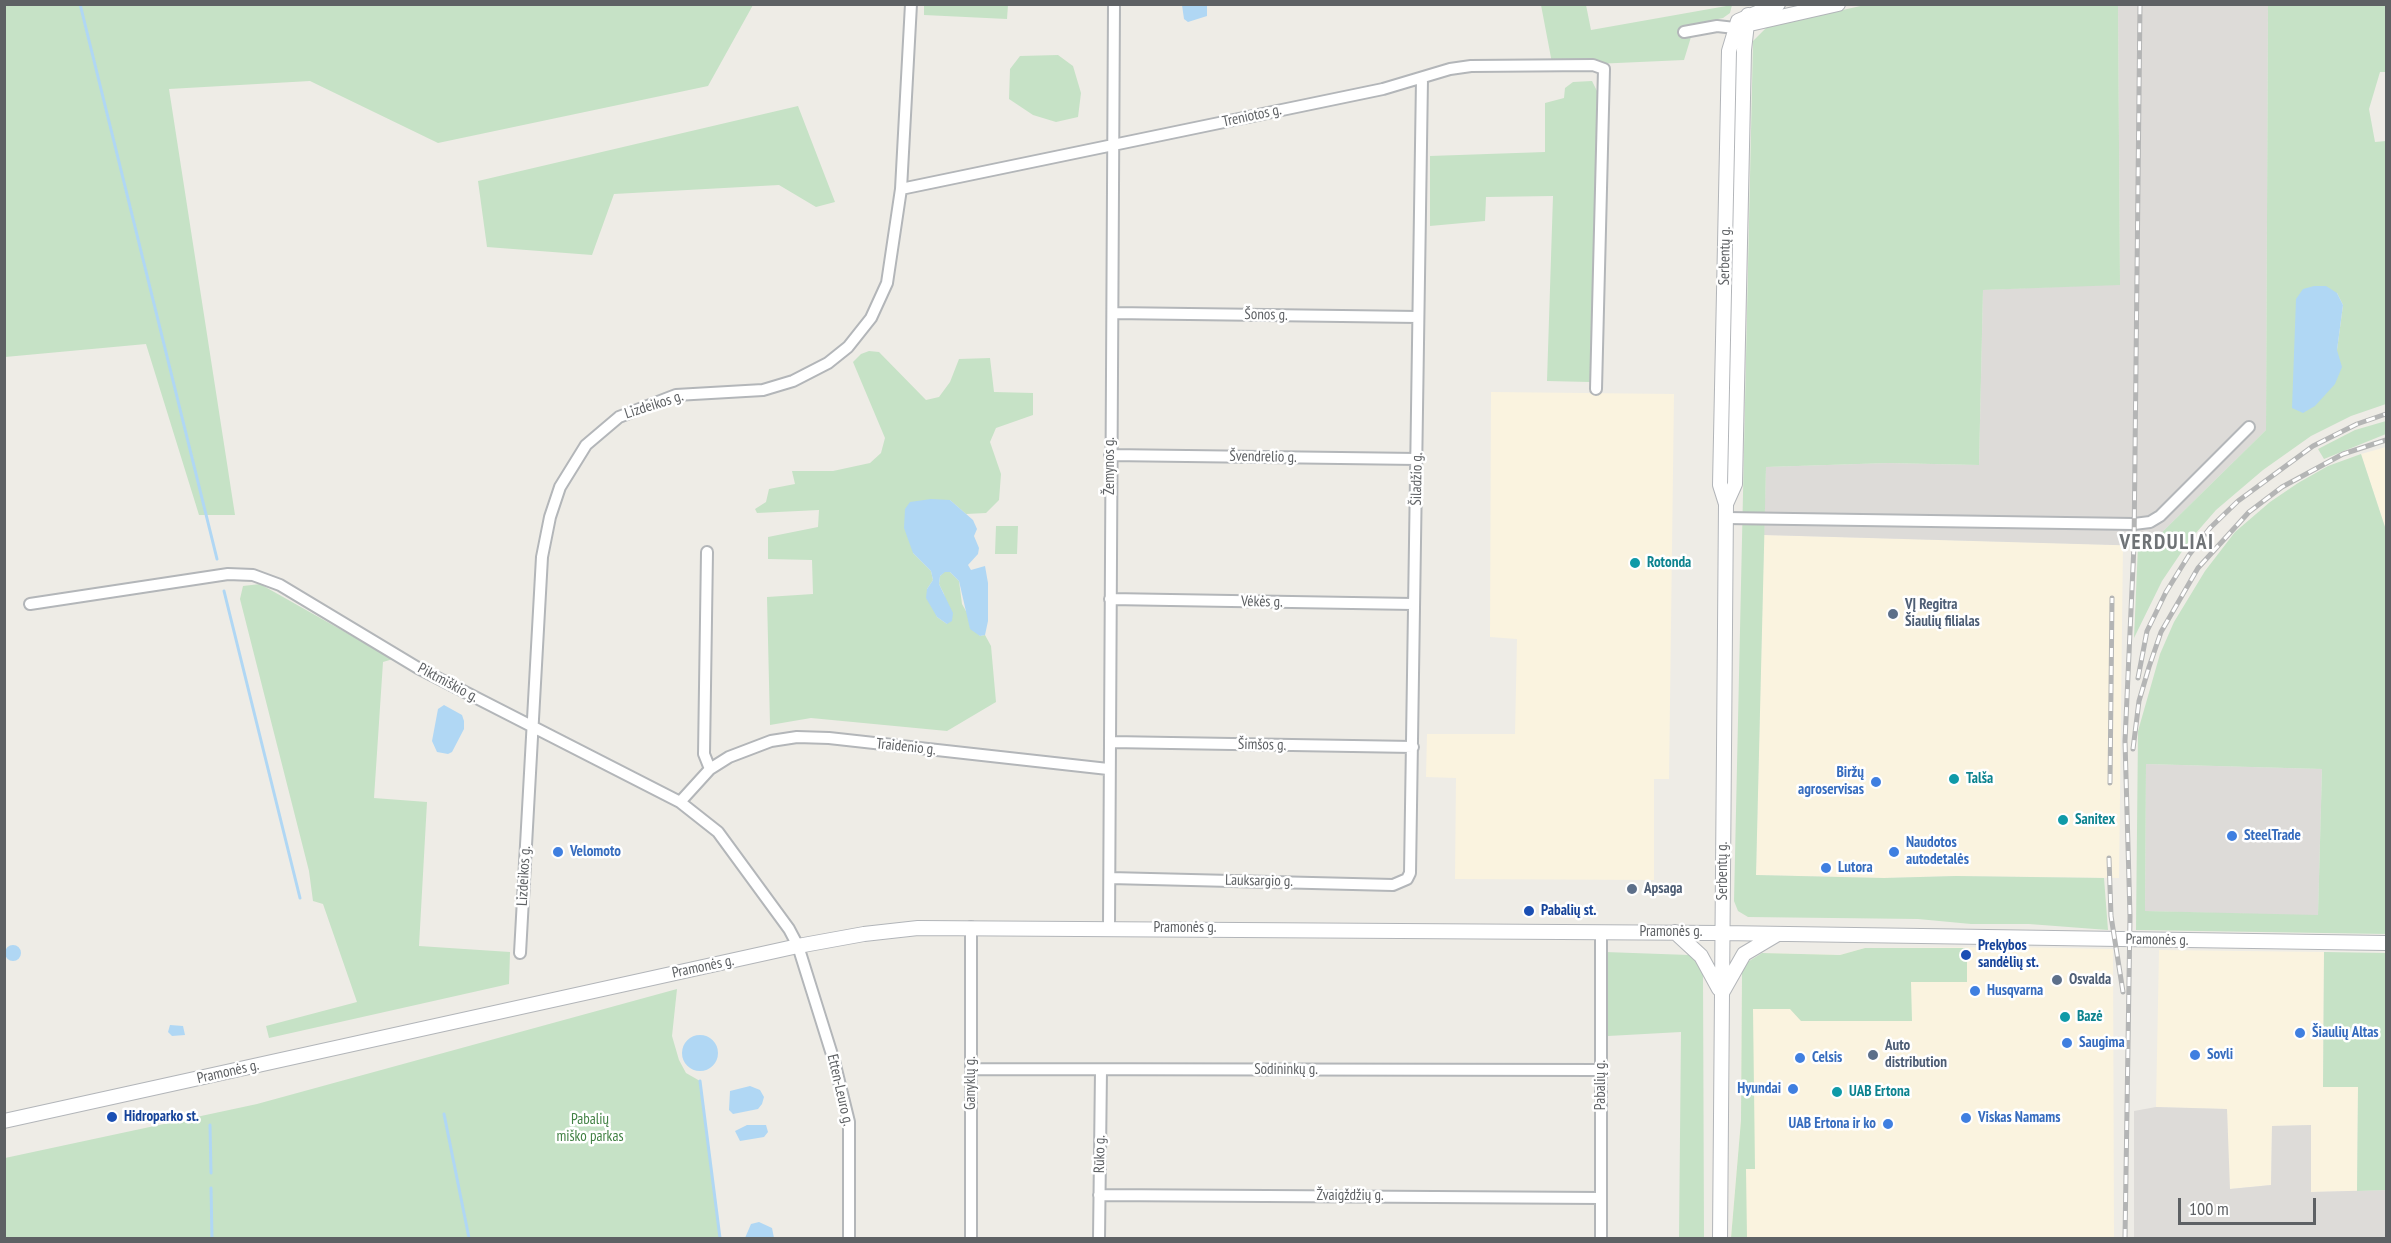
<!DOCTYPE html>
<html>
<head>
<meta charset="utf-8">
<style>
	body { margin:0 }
	#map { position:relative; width:2391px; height:1243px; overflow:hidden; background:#eeece6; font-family:"PT Sans Narrow",sans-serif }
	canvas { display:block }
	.frame { position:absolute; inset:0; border:6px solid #5e6164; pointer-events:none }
	.scale { position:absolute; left:2178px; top:1198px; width:138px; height:27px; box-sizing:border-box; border:3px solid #5e6164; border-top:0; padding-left:8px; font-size:18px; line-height:21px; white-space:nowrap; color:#5e6164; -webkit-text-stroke:4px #fff; paint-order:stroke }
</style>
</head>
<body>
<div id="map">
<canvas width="2391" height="1243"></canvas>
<div class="frame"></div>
<div class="scale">100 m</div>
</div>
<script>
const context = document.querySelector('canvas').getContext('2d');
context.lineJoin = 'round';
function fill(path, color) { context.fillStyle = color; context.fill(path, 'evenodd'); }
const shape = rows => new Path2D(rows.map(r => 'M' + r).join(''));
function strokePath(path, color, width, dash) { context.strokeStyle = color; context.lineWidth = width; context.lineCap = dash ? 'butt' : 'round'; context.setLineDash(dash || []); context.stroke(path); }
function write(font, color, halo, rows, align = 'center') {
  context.font = font + ' "PT Sans Narrow",sans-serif'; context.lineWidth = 5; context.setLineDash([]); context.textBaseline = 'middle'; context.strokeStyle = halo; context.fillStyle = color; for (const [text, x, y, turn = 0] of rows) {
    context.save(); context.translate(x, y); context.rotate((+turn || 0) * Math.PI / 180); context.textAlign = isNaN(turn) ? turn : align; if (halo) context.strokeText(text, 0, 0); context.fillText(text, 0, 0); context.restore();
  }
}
fill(shape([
	[1491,392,1674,394,1669,779,1654,779,1654,880,1455,879,1456,778,1426,777,1427,734,1515,734,1517,639,1490,637],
	[2386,447,2386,530,2361,454],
	[1764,535,2123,545,2119,878,1956,876,1884,878,1756,875],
	[2015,947,2113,949,2114,1238,1731,1238,1741,1120,1742,971,1762,953,1840,955,1865,948],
	[2159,950,2324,952,2323,1087,2358,1087,2357,1191,2311,1192,2311,1125,2272,1126,2271,1185,2229,1189,2227,1109,2156,1107]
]), '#faf3df');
fill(shape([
	[2118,5,2268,5,2266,430,2148,546,1764,535,1766,467,1888,463,1979,465,1983,290,2120,284],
	[2146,764,2322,769,2318,916,2145,911],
	[2156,1107,2227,1109,2230,1189,2271,1185,2272,1126,2311,1125,2311,1192,2386,1190,2386,1238,2134,1238,2134,1111]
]), '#dddbd8');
fill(shape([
	[5,4,753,4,753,5,708,86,438,143,310,81,169,89,235,515,199,515,146,344,5,357],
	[924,5,1008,5,1007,19,924,15],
	[1541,5,1586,5,1591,30,1732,5,1730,13,1723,18,1689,25,1691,37,1684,60,1595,64,1552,63],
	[1865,5,2118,5,2120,285,1983,290,1979,465,1888,463,1766,467,1756,875,1884,878,1956,876,2104,878,2108,930,2029,924,1971,924,1918,919,1748,917,1738,911,1734,901,1753,41,1767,27],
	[2268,5,2386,5,2386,72,2380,72,2369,109,2375,142,2386,141,2386,404,2351,416,2311,436,2263,470,2216,510,2189,541,2162,581,2134,638,2138,546,2148,546,2266,430],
	[2337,293,2343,305,2337,350],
	[1058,55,1073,66,1081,93,1078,117,1056,122,1033,115,1009,99,1010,69,1020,56],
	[1592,81,1598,93,1590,382,1547,381,1553,196,1486,197,1485,221,1430,226,1430,156,1545,152,1545,103,1564,98,1565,88,1573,82],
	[798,106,835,202,816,207,779,185,614,194,592,255,487,247,478,181],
	[869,351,879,352,926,400,939,397,950,382,959,359,990,358,994,392,1033,393,1033,415,996,428,990,442,1001,474,999,500,986,513,966,514,950,500,913,553,931,571,933,580,927,589,937,617,947,624,944,594,939,584,940,576,944,572,950,572,959,581,962,604,980,636,985,635,991,646,996,702,947,731,811,718,770,725,767,597,813,594,812,560,768,559,768,537,818,527,819,510,757,513,755,509,766,502,769,489,795,484,792,471,833,471,870,463,881,453,885,438,853,362,861,354],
	[2386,421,2386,434,2324,459,2318,449,2355,430],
	[2361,454,2386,530,2386,934,2136,930,2138,731,2160,654,2174,622,2205,571,2235,532,2270,502,2298,483,2328,466],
	[2146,764,2322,769,2318,915,2145,911],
	[996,526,1018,526,1017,554,995,554],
	[260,584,393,659,383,662,374,798,427,802,419,946,510,952,509,984,269,1038,266,1026,357,1002,323,904,313,901,309,871,240,599,243,586],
	[1865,948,1967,948,1967,982,1911,982,1912,1021,1801,1021,1790,1009,1753,1009,1755,1169,1746,1169,1747,1238,1731,1238,1741,1120,1742,971,1746,963,1762,953,1840,955],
	[1605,952,1689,955,1697,963,1703,975,1704,1238,1679,1238,1681,1032,1608,1036],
	[2324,952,2386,953,2386,1190,2357,1191,2358,1087,2323,1087],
	[677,989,672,1036,679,1060,686,1073,700,1081,720,1238,5,1238,5,1158,257,1104]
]), '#c6e2c6');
fill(shape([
	[1182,5,1207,5,1207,16,1188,22,1184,19],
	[2314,286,2326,286,2337,293,2343,305,2337,350,2342,367,2335,384,2315,406,2303,413,2292,408,2296,299,2303,289],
	[931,499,950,500,973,520,977,529,974,536,979,548,978,554,968,565,971,570,985,566,988,583,988,621,985,635,980,636,970,629,959,581,950,572,945,572,940,576,939,584,953,613,952,621,947,624,937,617,926,598,927,589,933,580,931,571,913,553,904,528,905,509,910,502],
	[444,705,462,715,464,721,464,729,452,752,448,754,437,752,432,741,438,709],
	'5 953a8 8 0 1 1 16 0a8 8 0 1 1-16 0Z',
	[170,1025,183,1026,185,1035,172,1036,168,1032],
	'682 1053a18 18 0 1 1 36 0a18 18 0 1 1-36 0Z',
	[750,1086,760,1090,764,1097,762,1104,758,1109,733,1114,729,1110,730,1091],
	[747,1125,766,1125,768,1132,764,1137,740,1141,735,1131],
	[759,1222,772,1228,774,1238,745,1238,751,1224]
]), '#b0d7f4');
strokePath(shape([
	[80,4,217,559],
	[224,591,300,898],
	[700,1081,720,1238],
	[444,1114,469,1238],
	[210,1125,211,1173],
	[211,1188,212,1238]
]), '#b0d7f4', 3);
const street = shape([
	[1684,32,1717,26,1735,28],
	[901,189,1383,89,1450,69,1471,66,1593,65,1604,69,1596,389],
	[1113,313,1418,317],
	[1110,455,1417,459],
	[1726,518,2134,524,2150,522,2160,516,2249,427],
	[707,552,704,754,710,769],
	[1110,599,1413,604],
	[30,604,228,574,253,575,280,585,418,668,680,802,718,832,789,929,798,946,834,1061,849,1122,849,1238],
	[1111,742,1413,747],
	[680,802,710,769,729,757,771,741,797,737,829,738,1108,769],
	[1110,878,1393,885,1407,879,1410,873,1422,79],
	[1109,927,1114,4],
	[520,953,542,557,550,517,560,487,586,445,619,417,676,395,763,390,793,381,828,363,848,347,871,318,887,283,901,189,911,4],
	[971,1069,1601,1070],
	[1099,1195,1601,1198],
	[971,1238,971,927],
	[1099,1238,1101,1070],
	[1601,1238,1601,932]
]);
const secondary = shape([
	[1741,26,1838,4],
	[1726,504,1735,484,1744,50,1748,15],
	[1675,932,1701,956,1719,989],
	[1723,991,1744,954,1776,935],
	[4,1121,798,946,864,934,918,928,1722,933,2386,943],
	[1720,1238,1726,504,1720,485,1729,51,1738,21,1778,4]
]);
strokePath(street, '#b3b6b9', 14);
strokePath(secondary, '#b2b5b9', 16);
strokePath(street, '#fff', 10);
strokePath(secondary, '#fff', 14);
const rail = shape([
	[2138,678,2147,631,2166,592,2189,555,2210,528,2238,501,2313,446,2357,424,2386,414],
	[2133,749,2139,701,2149,667,2161,632,2198,568,2249,512,2282,487,2343,454,2386,440],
	[2110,783,2112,598],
	[2109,858,2111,916,2123,992],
	[2125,1238,2130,916,2125,741,2134,545,2140,4]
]);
strokePath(rail, '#b4b5b5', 5);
strokePath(rail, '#fff', 3, [9]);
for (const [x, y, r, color] of [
	[1635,563,6,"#0f9aa8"],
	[1893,614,6,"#5c6f8a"],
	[1954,779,6,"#0f9aa8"],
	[1876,782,6,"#3f7fe0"],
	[2063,820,6,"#0f9aa8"],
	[2232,836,6,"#3f7fe0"],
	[558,852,6,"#3f7fe0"],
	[1894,852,6,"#3f7fe0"],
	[1826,868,6,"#3f7fe0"],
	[1632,889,6,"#5c6f8a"],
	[1529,911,6,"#1a4fb4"],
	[1966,955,6,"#1a4fb4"],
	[2057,980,6,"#5c6f8a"],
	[1975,991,6,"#3f7fe0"],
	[2065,1017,6,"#0f9aa8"],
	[2300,1033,6,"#3f7fe0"],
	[2067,1043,6,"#3f7fe0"],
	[1873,1055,6,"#5c6f8a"],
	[2195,1055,6,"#3f7fe0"],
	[1800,1058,6,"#3f7fe0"],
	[1793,1089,6,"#3f7fe0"],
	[1837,1092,6,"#0f9aa8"],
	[112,1117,6,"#1a4fb4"],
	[1966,1118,6,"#3f7fe0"],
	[1888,1124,6,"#3f7fe0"]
]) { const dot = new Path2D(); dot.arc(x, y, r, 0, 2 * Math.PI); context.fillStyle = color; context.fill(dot); strokePath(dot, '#fff', 2); }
write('15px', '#5e6164', '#fff', [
	["Treniotos g.",1252,116,-12],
	["Serbentų g.",1725,256,-89],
	["Šonos g.",1266,315,1],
	["Lizdeikos g.",654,405,-18],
	["Švendrelio g.",1263,457,1],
	["Žemynos g.",1110,466,-90],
	["Šiladžio g.",1417,479,-89],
	["Vėkės g.",1262,602,1],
	["Piktmiškio g.",448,683,28],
	["Šimšos g.",1262,745,1],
	["Traidenio g.",906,747,6],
	["Serbentų g.",1723,871,-90],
	["Lizdeikos g.",524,876,-87],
	["Lauksargio g.",1259,881,1],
	["Pramonės g.",1185,928],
	["Pramonės g.",1671,932],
	["Pramonės g.",2157,940,1],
	["Pramonės g.",703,967,-12],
	["Sodininkų g.",1286,1070],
	["Pramonės g.",228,1072,-13],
	["Ganyklų g.",971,1083,-90],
	["Pabalių g.",1601,1085,-90],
	["Etten-Leuro g.",840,1090,77],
	["Rūko g.",1100,1154,-89],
	["Žvaigždžių g.",1350,1196]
]);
write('bold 15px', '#0d838f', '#fff', [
	["Rotonda",1647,563],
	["Talša",1966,779],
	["Sanitex",2075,820],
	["Bazė",2077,1017],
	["UAB Ertona",1849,1092]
], 'left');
write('bold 15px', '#4e5e75', '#fff', [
	["VĮ Regitra",1905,605],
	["Šiaulių filialas",1905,622],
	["Apsaga",1644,889],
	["Osvalda",2069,980],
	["Auto",1885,1046],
	["distribution",1885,1063]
], 'left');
write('bold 15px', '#366cbe', '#fff', [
	["Biržų",1864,773,"right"],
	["agroservisas",1864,790,"right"],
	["SteelTrade",2244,836],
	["Naudotos",1906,843],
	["autodetalės",1906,860],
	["Velomoto",570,852],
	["Lutora",1838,868],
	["Husqvarna",1987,991],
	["Šiaulių Altas",2312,1033],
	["Saugima",2079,1043],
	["Sovli",2207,1055],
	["Celsis",1812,1058],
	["Hyundai",1781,1089,"right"],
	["Viskas Namams",1978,1118],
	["UAB Ertona ir ko",1876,1124,"right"]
], 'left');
write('bold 15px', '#164399', '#fff', [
	["Pabalių st.",1541,911],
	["Prekybos",1978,946],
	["sandėlių st.",1978,963],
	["Hidroparko st.",124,1117]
], 'left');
write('15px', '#418143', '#fff', [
	["Pabalių",590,1120],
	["miško parkas",590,1137]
]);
context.letterSpacing = '1.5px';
write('bold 21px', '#6f7376', '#fff', [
	["VERDULIAI",2167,543]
]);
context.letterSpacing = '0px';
</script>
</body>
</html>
